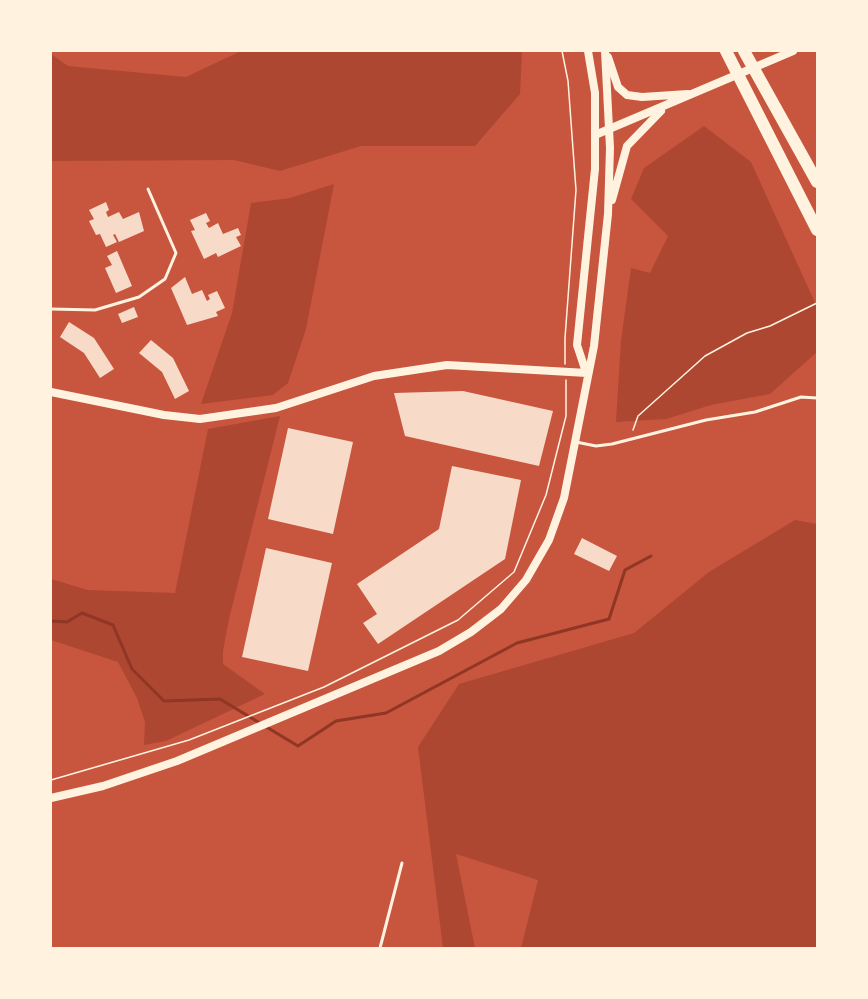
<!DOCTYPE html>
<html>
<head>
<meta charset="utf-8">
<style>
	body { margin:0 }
	#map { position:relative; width:868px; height:999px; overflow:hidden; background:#c8553d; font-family:Bitter,serif }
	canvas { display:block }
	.frame { position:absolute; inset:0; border:52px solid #fff3e0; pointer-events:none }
</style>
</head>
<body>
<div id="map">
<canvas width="868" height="999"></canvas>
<div class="frame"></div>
</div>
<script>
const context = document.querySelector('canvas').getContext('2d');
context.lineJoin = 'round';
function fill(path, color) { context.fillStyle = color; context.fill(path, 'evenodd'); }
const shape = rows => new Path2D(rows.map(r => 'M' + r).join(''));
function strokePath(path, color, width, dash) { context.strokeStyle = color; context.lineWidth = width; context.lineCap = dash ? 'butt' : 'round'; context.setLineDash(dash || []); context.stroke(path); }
fill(shape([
	[241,51,522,51,520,94,475,146,361,146,280,171,234,160,51,161,51,54,68,66,186,77],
	[704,126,751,162,817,307,817,352,770,394,711,405,666,419,616,422,621,341,631,268,650,273,668,236,631,199,644,168],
	[334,184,306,329,288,383,273,395,201,404,232,313,251,203,290,198],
	[280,416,229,619,223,651,223,664,265,694,166,741,144,745,145,722,137,698,118,662,51,640,51,579,88,590,175,593,208,429],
	[795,520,817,524,817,948,521,948,538,880,456,854,475,948,443,948,418,747,459,684,634,633,709,572]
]), '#ae4732');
strokePath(shape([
	[51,621,67,622,82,613,113,625,132,669,164,701,220,699,298,746,336,721,386,713,517,643,609,619,625,570,651,556]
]), '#8f3625', 3);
fill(shape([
	[106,202,109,210,106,212,108,217,119,212,123,219,139,212,144,231,119,242,115,234,113,235,117,242,106,247,100,234,96,235,89,221,94,219,89,210],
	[206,213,210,221,206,223,209,228,218,223,223,234,238,228,241,235,236,237,241,246,218,257,216,253,204,259,191,231,195,230,190,220],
	[117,251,132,286,116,293,105,268,112,265,107,256],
	[185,277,192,294,202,290,207,301,210,299,208,295,217,291,225,308,216,312,218,316,187,325,171,288],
	[134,307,138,317,122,323,118,314],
	[69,322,94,338,114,369,100,378,84,353,60,337],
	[151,340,173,358,189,391,175,399,162,372,139,353],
	[463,391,553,411,539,466,405,436,394,393],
	[288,428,353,442,333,534,268,519],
	[452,466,521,480,505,559,378,644,363,623,377,614,357,584,439,529],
	[582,538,617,556,609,571,574,554],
	[266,548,332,563,308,671,242,657]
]), '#f7dbc8');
strokePath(shape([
	[562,51,568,81,576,190,565,338,565,364],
	[633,430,638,416,705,356,747,333,770,326,817,303],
	[51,780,189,740,217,729,324,687,458,620,514,572,546,495,566,416,566,380]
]), '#fff3e0', 1.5);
strokePath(shape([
	[51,309,95,310,139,297,165,279,176,253,148,189],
	[576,442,596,446,612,444,706,420,755,412,801,397,817,398],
	[380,948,402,863]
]), '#fff3e0', 3);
strokePath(shape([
	[608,57,618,87,627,95,642,97,688,94],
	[595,135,793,51],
	[612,200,627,146,661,111],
	[586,372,577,345,595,169,595,93,588,51],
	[51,392,164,415,200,419,276,408,374,376,447,365,587,373],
	[51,798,103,786,177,761,439,651,471,632,501,609,526,580,549,540,564,498,594,346,608,214,610,148,605,51]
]), '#fff3e0', 8);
strokePath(shape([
	[726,51,817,230],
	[744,51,817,182]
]), '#fff3e0', 12);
</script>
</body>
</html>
